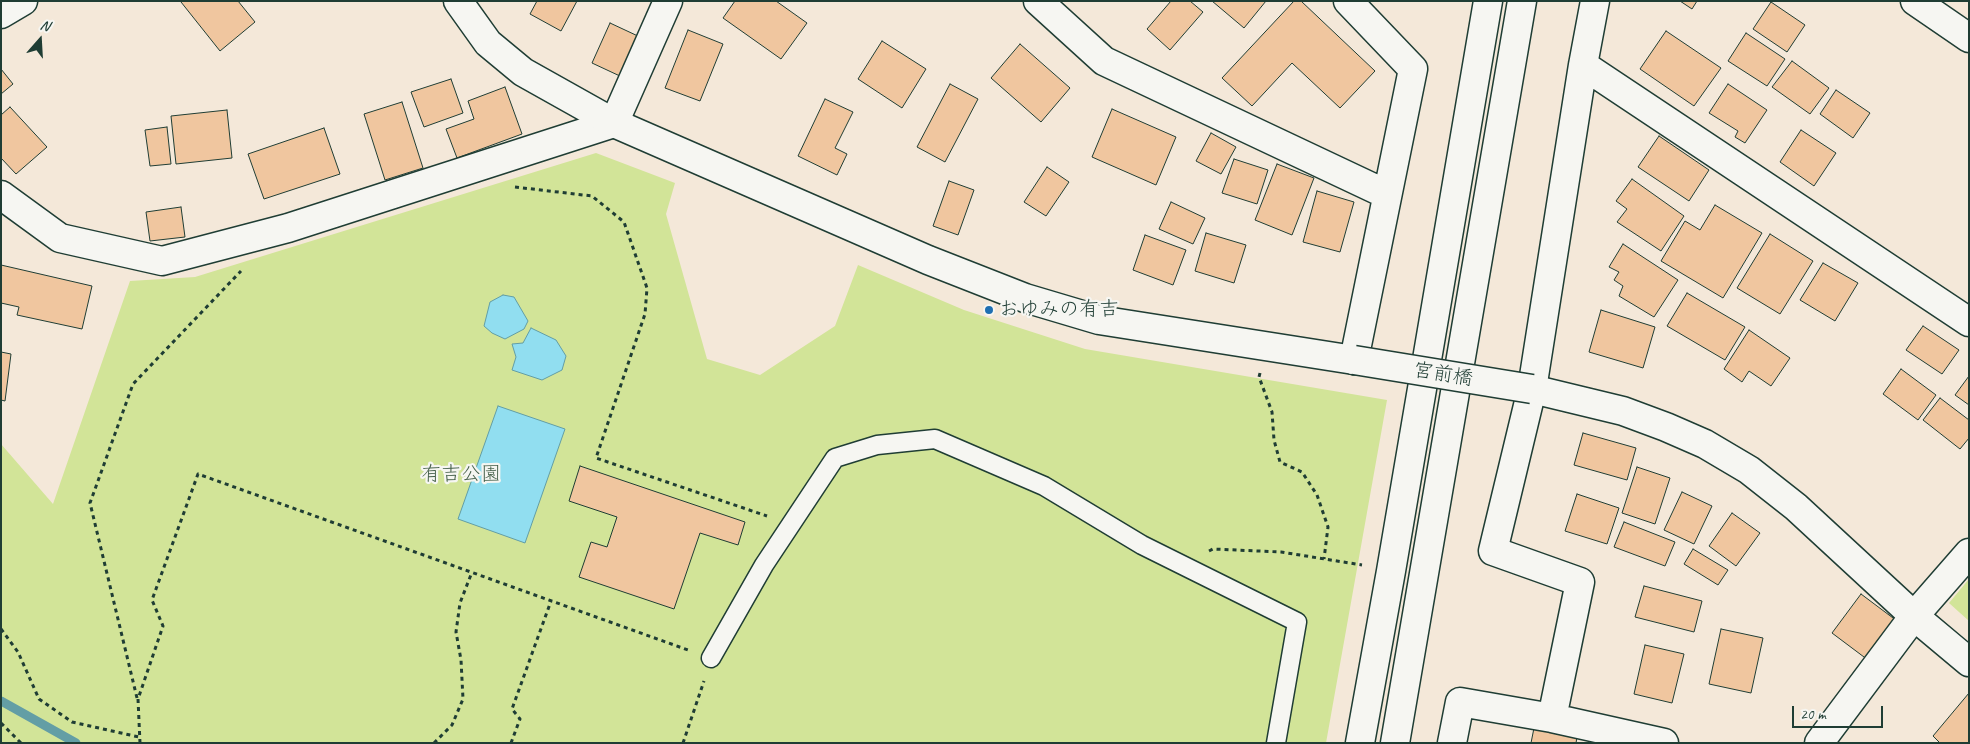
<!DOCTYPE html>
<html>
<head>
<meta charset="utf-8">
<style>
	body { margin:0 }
	#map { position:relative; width:1970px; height:744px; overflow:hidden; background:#f4e8d9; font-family:Caveat,sans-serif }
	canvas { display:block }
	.frame { position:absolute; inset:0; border:2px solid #1f3d34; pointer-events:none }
	.north { position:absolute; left:15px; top:15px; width:50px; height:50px; -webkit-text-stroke:4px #f6f6f2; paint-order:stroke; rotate:19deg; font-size:14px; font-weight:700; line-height:20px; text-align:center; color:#1f3d34 }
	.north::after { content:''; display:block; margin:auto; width:18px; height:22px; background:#1f3d34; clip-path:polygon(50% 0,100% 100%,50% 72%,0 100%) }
	.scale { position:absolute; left:1792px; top:706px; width:91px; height:22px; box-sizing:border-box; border:2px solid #1f3d34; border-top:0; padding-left:6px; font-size:15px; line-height:18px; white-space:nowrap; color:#1f3d34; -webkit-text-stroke:4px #f6f6f2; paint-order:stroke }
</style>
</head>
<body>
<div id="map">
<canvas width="1970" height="744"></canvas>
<div class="frame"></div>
<div class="north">N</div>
<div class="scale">20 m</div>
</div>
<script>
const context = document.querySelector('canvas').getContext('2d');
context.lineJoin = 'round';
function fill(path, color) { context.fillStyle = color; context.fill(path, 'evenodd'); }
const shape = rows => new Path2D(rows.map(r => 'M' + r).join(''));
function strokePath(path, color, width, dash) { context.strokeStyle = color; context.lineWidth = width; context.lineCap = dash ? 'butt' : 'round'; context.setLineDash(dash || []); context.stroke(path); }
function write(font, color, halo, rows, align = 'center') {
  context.font = font + ' Caveat,"Klee One",sans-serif'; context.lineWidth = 4.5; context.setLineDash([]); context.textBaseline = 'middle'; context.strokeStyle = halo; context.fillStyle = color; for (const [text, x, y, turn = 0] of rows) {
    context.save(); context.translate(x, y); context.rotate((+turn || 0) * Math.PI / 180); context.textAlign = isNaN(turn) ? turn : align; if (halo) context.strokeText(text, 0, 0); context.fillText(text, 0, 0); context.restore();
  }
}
fill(shape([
	[596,153,675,183,666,214,707,359,760,375,835,326,858,265,964,310,1085,349,1387,400,1326,743,1,743,1,444,53,504,130,281,195,277],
	[1969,579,1969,621,1949,603]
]), '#d2e498');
const water = shape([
	[503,295,514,297,528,321,524,329,505,339,492,333,484,326,490,302,503,295],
	[531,328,556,340,566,356,562,370,542,380,512,370,516,357,512,344,523,343,531,328],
	[498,406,565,429,525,543,458,519,498,406]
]);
fill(water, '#91def0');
strokePath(water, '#639ea5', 1);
strokePath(shape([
	[1,701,76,743]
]), '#639ea5', 9);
const building = shape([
	[182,1,238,1,255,22,220,51,181,2,182,1],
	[537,1,577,1,561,31,530,14,537,1],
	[735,1,776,1,807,23,781,59,723,18,735,1],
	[1171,1,1190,1,1203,12,1170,50,1147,29,1171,1],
	[1212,1,1266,1,1244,28,1212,1],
	[1294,1,1301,1,1375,71,1340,108,1292,63,1252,106,1222,78,1294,1],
	[1680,1,1697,1,1692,9,1680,1],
	[1771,2,1805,25,1787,52,1753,29,1771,2],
	[610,23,640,37,622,77,592,63,610,23],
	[688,30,723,44,700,101,665,88,688,30],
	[1666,31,1721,68,1694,106,1640,69,1666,31],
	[1746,33,1785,59,1767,86,1728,61,1746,33],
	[882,41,926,69,902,108,858,79,882,41],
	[1020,44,1070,88,1041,122,991,78,1020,44],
	[1792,61,1829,88,1810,114,1772,87,1792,61],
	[1,69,13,84,1,94,1,69],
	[451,79,463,113,424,127,411,92,451,79],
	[950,84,978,99,945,162,917,147,950,84],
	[1728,84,1767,110,1745,143,1735,137,1738,131,1709,113,1728,84],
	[505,87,522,134,457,158,446,129,474,119,468,101,505,87],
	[1836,90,1870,113,1853,138,1820,114,1836,90],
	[825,99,853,112,835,148,847,154,837,175,798,156,825,99],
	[402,102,423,168,385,180,364,114,402,102],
	[10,107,47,147,16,174,1,158,1,115,10,107],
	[1112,109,1176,137,1156,185,1092,157,1112,109],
	[227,110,232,158,176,164,171,116,227,110],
	[167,127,171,164,150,166,145,130,167,127],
	[324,128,340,174,264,199,248,154,324,128],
	[1801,130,1836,153,1814,186,1780,162,1801,130],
	[1211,133,1236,147,1221,174,1196,161,1211,133],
	[1659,136,1709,170,1689,201,1638,167,1659,136],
	[1234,159,1268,170,1257,204,1222,193,1234,159],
	[1277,164,1314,178,1292,235,1255,220,1277,164],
	[1047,167,1069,182,1046,216,1024,202,1047,167],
	[1632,179,1684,216,1661,251,1617,222,1627,209,1616,201,1632,179],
	[949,181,974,190,958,235,933,226,949,181],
	[1317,191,1354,202,1340,252,1303,242,1317,191],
	[1171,202,1205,218,1193,244,1159,229,1171,202],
	[1715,205,1762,233,1723,298,1661,261,1685,221,1700,230,1715,205],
	[181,207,185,237,150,241,146,212,181,207],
	[1206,233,1246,245,1234,283,1195,271,1206,233],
	[1770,234,1813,261,1780,314,1737,288,1770,234],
	[1145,235,1186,250,1173,285,1133,270,1145,235],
	[1623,244,1678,280,1654,317,1619,296,1623,286,1614,280,1619,272,1609,267,1623,244],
	[1823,263,1858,283,1835,321,1800,300,1823,263],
	[1,265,92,286,82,329,17,315,19,307,1,303,1,265],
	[1687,293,1745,327,1725,360,1667,326,1687,293],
	[1601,310,1655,327,1643,368,1589,352,1601,310],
	[1923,326,1959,350,1942,374,1906,350,1923,326],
	[1749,330,1790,358,1771,386,1749,371,1742,382,1724,369,1749,330],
	[1,352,11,354,5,401,1,400,1,352],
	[1901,369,1936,395,1918,420,1883,394,1901,369],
	[1969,376,1969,405,1955,395,1969,376],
	[1940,398,1969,420,1969,438,1960,449,1923,420,1940,398],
	[1583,433,1636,448,1627,480,1574,465,1583,433],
	[580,466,745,522,738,545,700,533,674,609,579,577,591,542,607,547,617,517,569,501,580,466],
	[1637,467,1670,478,1655,524,1622,513,1637,467],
	[1682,492,1712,506,1694,544,1664,530,1682,492],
	[1577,494,1619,508,1607,544,1565,531,1577,494],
	[1732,513,1760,533,1736,566,1709,546,1732,513],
	[1624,522,1675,542,1665,566,1614,547,1624,522],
	[1693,549,1728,570,1718,585,1684,564,1693,549],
	[1644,586,1702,601,1694,632,1635,617,1644,586],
	[1861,594,1897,621,1868,660,1832,633,1861,594],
	[1721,629,1763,638,1751,693,1709,684,1721,629],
	[1645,645,1684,654,1672,703,1634,694,1645,645],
	[1969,693,1969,743,1940,743,1933,736,1969,693],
	[1534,728,1577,737,1576,743,1531,743,1534,728]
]);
fill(building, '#f0c69f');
strokePath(building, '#1f3d34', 1);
const lane = shape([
	[711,658,764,565,835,458,877,445,935,439,1044,486,1142,545,1297,622,1276,743]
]);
const street = shape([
	[1038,1,1104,61,1386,194],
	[1348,1,1413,69,1354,360],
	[1915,1,1969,38],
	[1,14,23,1],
	[1583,65,1969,322],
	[1,195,60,238,162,261,288,228,614,123,668,1],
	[1552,718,1580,582,1493,551,1532,389,1583,65,1595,1],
	[1452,743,1460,702,1552,718,1664,743],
	[1819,743,1914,616,1969,553]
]);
const secondary = shape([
	[458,1,488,43,523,72,614,123,928,260,1025,298,1099,320,1354,360],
	[1532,389,1623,411,1666,427,1705,444,1749,470,1796,507,1914,616,1969,662],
	[1360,743,1391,571,1488,1],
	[1395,743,1522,1]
]);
strokePath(lane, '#1f3d34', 21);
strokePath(street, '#1f3d34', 31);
strokePath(secondary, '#1f3d34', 31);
strokePath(shape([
	[515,187,592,196,624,222,647,288,645,314,596,458,767,516],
	[1260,373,1259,377,1272,412,1274,440,1280,462,1302,472,1317,495,1328,527,1324,559],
	[1209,551,1213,549,1281,552,1362,565],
	[1,629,18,652,39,699,72,722,139,737],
	[137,698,90,503,133,384,241,271],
	[1,723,21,743],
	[140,743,138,699,163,626,152,600,198,474,688,650],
	[434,743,452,725,463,699,461,660,456,632,460,603,472,572],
	[511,743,520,719,512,709,551,601],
	[683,743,704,681]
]), '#1f3d34', 3, [4, 4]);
strokePath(lane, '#f6f6f2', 18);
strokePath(street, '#f6f6f2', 28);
strokePath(secondary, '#f6f6f2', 28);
const secondaryBridge = shape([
	[1354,360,1532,389]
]);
strokePath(secondaryBridge, '#1f3d34', 31, []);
strokePath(secondaryBridge, '#f6f6f2', 28);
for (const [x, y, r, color] of [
	[989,310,5,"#1f6fb2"]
]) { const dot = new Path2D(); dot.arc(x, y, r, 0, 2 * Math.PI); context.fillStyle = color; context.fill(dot); strokePath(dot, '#f6f6f2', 2); }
write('20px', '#1f3d34', '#f6f6f2', [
	["おゆみの有吉",999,310]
], 'left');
write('20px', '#1f3d34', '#f6f6f2', [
	["宮前橋",1443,375,9]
]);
write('20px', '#435e48', '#f6f6f2', [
	["有吉公園",461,475]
]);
</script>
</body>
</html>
